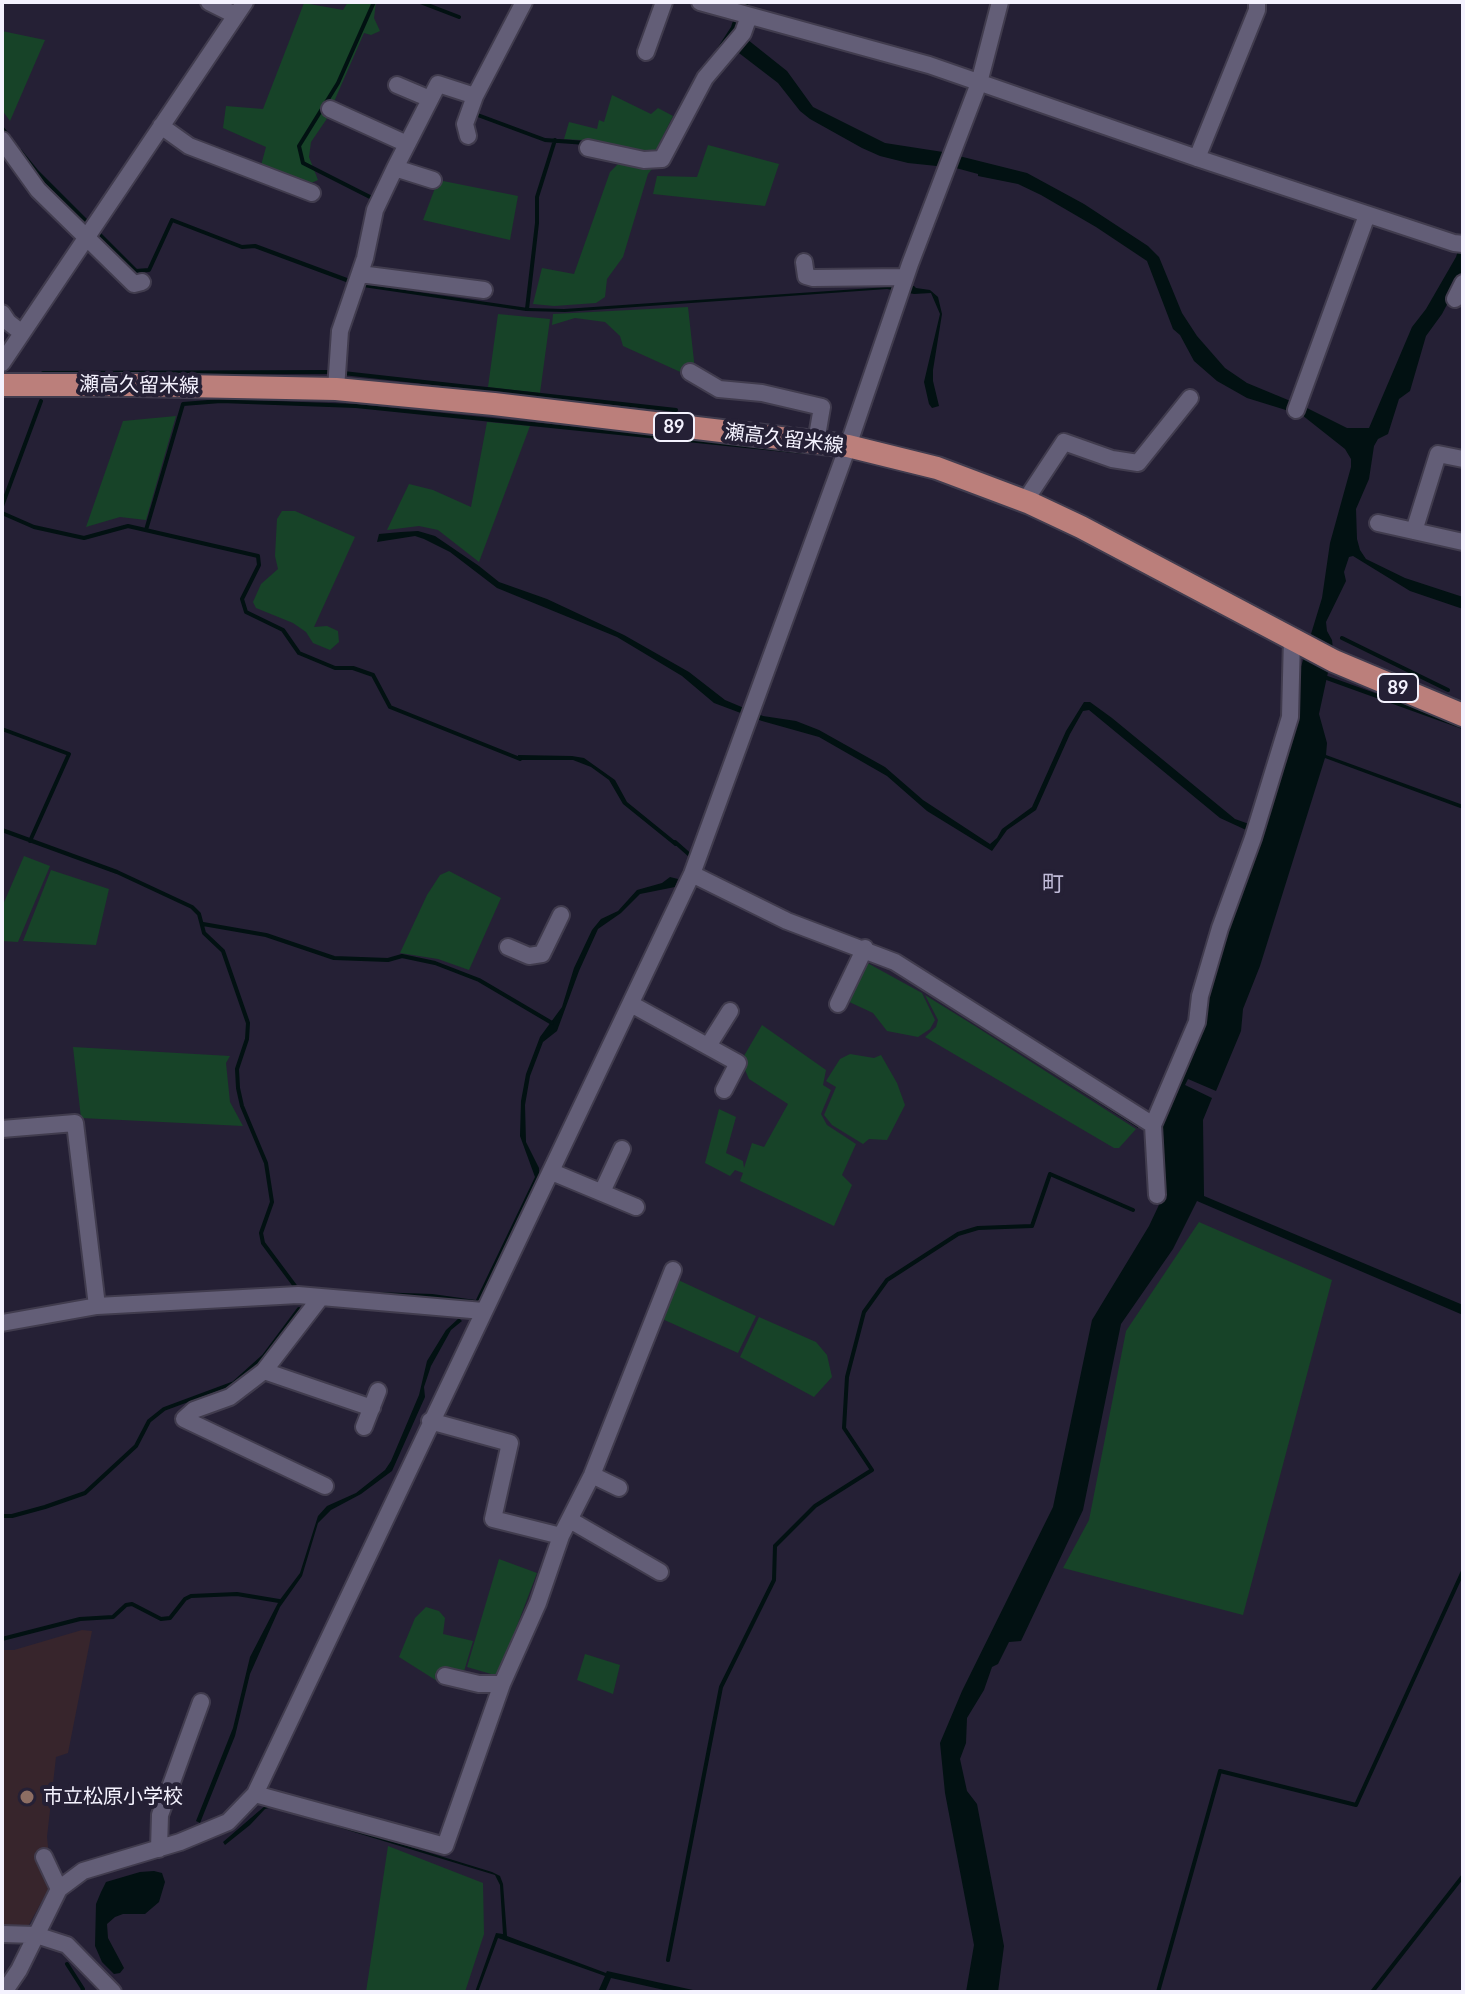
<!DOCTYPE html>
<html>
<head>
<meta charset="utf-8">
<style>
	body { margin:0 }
	#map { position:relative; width:1465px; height:1994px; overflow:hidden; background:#252035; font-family:Lato,sans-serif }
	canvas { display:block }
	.frame { position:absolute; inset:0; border:4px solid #f4f2fe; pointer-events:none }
</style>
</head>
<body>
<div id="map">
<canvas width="1465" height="1994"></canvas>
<div class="frame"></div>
</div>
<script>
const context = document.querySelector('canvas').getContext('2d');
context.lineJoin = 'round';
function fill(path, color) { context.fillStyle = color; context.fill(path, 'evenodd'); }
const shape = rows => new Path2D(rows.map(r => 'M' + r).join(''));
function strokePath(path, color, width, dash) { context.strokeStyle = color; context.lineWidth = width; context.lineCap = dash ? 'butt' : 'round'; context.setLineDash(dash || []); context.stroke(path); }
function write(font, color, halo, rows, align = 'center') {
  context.font = font + ' Lato,"Noto Sans JP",sans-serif'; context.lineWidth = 8; context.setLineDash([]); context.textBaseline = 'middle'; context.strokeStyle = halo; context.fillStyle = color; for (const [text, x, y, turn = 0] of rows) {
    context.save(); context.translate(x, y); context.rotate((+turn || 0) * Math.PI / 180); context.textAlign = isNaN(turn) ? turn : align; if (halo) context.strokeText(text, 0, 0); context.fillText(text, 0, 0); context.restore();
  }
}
fill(shape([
	[82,1630,92,1631,68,1753,56,1757,47,1837,52,1883,25,1932,2,1931,2,1650,14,1650]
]), '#37252c');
fill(shape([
	[348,2,376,2,374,18,380,31,371,35,364,33,326,120,311,142,309,157,318,180,307,185,260,169,266,147,223,128,226,106,263,109,304,3,343,10],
	[2,31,45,40,10,121,2,110],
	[612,95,651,114,658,108,673,116,655,152,644,152,598,141,564,139,569,122,597,129,599,120,604,122],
	[708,145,779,164,765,206,653,194,657,176,697,177],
	[619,163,652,169,648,174,623,257,607,279,605,297,596,303,554,306,533,304,542,268,574,274,610,172],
	[438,180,518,196,510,240,423,220],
	[688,307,695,370,687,375,623,346,620,336,605,322,575,318,552,325,553,314],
	[498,314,550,319,540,393,488,387],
	[176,416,146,520,120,517,86,527,123,421],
	[487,422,530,426,479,562,438,530,419,526,387,530,409,484,433,490,471,507],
	[282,511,295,511,355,537,314,627,327,626,338,631,339,642,330,650,313,643,306,632,293,623,256,608,253,602,261,584,278,569,275,556,277,519],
	[24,856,50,866,18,942,2,941,2,907],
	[51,870,109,889,96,945,23,941],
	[449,871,501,898,469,970,438,959,400,953,427,895,440,875],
	[862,960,922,993,935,1020,930,1029,918,1037,887,1031,873,1013,845,1000],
	[925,995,975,1026,1136,1129,1119,1148,1114,1148,925,1037,936,1027,938,1020],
	[762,1025,826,1070,823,1085,831,1090,821,1114,827,1125,856,1144,842,1175,852,1185,834,1226,740,1181,743,1173,735,1170,730,1176,705,1163,719,1109,736,1117,726,1153,743,1161,744,1168,752,1143,764,1147,788,1104,749,1079,741,1061],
	[73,1047,230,1056,226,1063,230,1102,243,1126,81,1118],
	[850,1054,874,1058,881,1055,897,1083,905,1105,887,1140,869,1139,863,1144,832,1125,824,1115,836,1087,826,1081,840,1059],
	[1199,1222,1332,1280,1243,1615,1063,1568,1089,1520,1126,1331],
	[676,1279,756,1316,738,1353,660,1318],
	[759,1317,816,1342,827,1355,832,1377,814,1397,740,1357],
	[499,1559,537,1573,498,1676,467,1667],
	[426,1607,439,1611,445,1618,443,1634,473,1641,462,1678,445,1672,437,1681,399,1657,415,1618],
	[585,1654,620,1665,613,1694,577,1680],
	[388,1846,483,1883,484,1934,465,1992,366,1992]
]), '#174328');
fill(shape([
	[739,2,749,2,738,32,787,71,813,107,885,143,943,152,1027,173,1084,204,1148,246,1159,257,1182,313,1197,336,1225,368,1247,383,1305,407,1347,428,1369,428,1412,327,1426,309,1456,257,1463,235,1463,274,1442,314,1426,336,1410,391,1399,399,1388,434,1378,439,1374,446,1369,479,1356,509,1357,539,1360,550,1366,559,1405,578,1463,597,1463,609,1410,591,1353,556,1349,557,1344,572,1346,581,1326,622,1327,631,1332,640,1333,649,1319,714,1327,743,1326,755,1463,805,1463,809,1325,758,1260,966,1243,1009,1241,1031,1216,1091,1188,1079,1185,1085,1212,1098,1203,1120,1204,1196,1463,1305,1463,1315,1197,1201,1173,1249,1121,1324,1083,1510,1021,1641,1009,1642,998,1664,992,1667,984,1690,967,1718,966,1743,960,1759,967,1791,977,1804,1004,1946,998,1992,966,1992,974,1945,945,1793,940,1743,962,1691,1053,1507,1092,1320,1149,1226,1166,1190,1162,1114,1257,835,1220,818,1089,710,1083,711,1070,734,1036,810,1007,830,992,851,927,811,887,776,819,737,762,721,714,703,682,676,617,637,497,588,450,552,424,539,415,536,377,542,379,534,401,532,418,531,435,536,479,566,499,582,547,599,624,635,689,672,725,700,763,716,796,721,819,730,885,767,923,800,990,844,997,838,1002,829,1032,807,1066,731,1084,702,1090,702,1112,718,1235,819,1263,829,1293,729,1300,670,1322,598,1330,543,1351,467,1351,459,1345,449,1302,415,1247,398,1217,381,1194,361,1180,335,1173,329,1147,261,1096,227,1041,195,1018,184,978,176,978,174,956,168,908,163,880,156,862,148,810,119,800,111,778,83,735,50,691,89,731,27],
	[363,284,528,308,564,309,888,287,890,284,914,286,916,288,930,290,938,297,942,314,933,370,933,381,939,406,932,408,929,404,924,382,940,314,931,293,914,294,887,289,565,312,526,311,363,287],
	[518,755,572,756,584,758,615,780,627,802,680,845,675,846,623,804,609,780,591,767,573,760,518,760],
	[670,877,678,879,675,887,640,894,621,913,598,929,579,971,557,1031,543,1042,530,1076,525,1105,526,1142,539,1168,539,1176,479,1303,475,1302,535,1177,520,1136,521,1101,526,1074,540,1037,562,1007,574,968,592,930,601,919,618,911,637,890,662,883],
	[870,960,892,967,1139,1124,1138,1128,893,971],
	[459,1318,462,1321,451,1330,431,1366,424,1387,425,1397,392,1471,361,1494,331,1510,318,1523,302,1576,280,1607,250,1674,235,1736,200,1823,196,1821,233,1728,250,1657,279,1601,300,1573,318,1516,327,1506,356,1493,385,1470,391,1461,419,1395,427,1361,446,1330],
	[274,1805,492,1872,500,1876,503,1884,507,1936,606,1973,607,1971,702,1992,673,1992,611,1978,605,1992,598,1992,605,1976,498,1938,478,1992,475,1992,496,1933,503,1934,500,1885,495,1875,272,1807,265,1809,250,1825,225,1845,223,1842,259,1811,265,1806],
	[154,1871,162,1873,165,1882,159,1902,145,1914,123,1914,115,1917,107,1924,108,1938,124,1968,120,1973,114,1974,102,1962,95,1946,96,1904,101,1892,106,1882,140,1872]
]), '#021112');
strokePath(shape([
	[420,2,459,17],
	[475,114,545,140,586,143],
	[2,128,10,138],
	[20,151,37,172,91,226],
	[370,197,303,163,299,146,338,83,374,2],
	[97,232,136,271,149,270,172,220,242,247,255,246,352,282],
	[527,309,537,223,537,197,555,140],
	[43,373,332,372],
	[343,373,676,410],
	[2,506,41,401],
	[2,513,34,527,84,538,128,526,258,556,259,565,242,599,246,612,283,630,299,653,335,668,353,668,373,675,390,707,520,759],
	[146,530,183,404,221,401,356,406,804,452],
	[1342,638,1448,690],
	[1327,678,1463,727],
	[2,729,69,754,30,841],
	[2,830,117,872,192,907,199,914,204,933,223,951,248,1023,247,1039,237,1069,238,1088,242,1106,266,1163,272,1202,261,1233,263,1243,298,1290],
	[675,842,692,857],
	[203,924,266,935,334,958,388,960,402,956,435,963,479,980,552,1023],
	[374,1294,432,1296,475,1302],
	[2,1516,12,1516,45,1507,85,1493,136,1446,149,1421,164,1409,234,1383,264,1356,299,1309],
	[2,1639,80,1619,113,1617,126,1605,132,1604,161,1619,170,1618,185,1599,191,1596,237,1594,279,1601],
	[668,1960,721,1687,774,1580,775,1546,815,1506,872,1470,844,1428,847,1377,864,1312,887,1280,958,1234,978,1228,1032,1226,1050,1174,1133,1210],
	[67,1964,83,1989,82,1992],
	[1158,1992,1220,1771,1356,1805,1463,1571],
	[1372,1992,1463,1876]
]), '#021112', 4);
const minor = shape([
	[209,2,235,15],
	[700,2,929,65,1197,158,1454,243,1463,244],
	[646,52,664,2],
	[397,85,430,99],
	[330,109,407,144],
	[161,126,189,146,312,193],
	[468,136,465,124,475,96],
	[2,140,38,190,134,284,142,282],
	[588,148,644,160,662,159,705,78,743,33,749,16],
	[1197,158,1257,10,1257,2],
	[395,168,433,180],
	[804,262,806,276,813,278,905,277],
	[360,274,484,290],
	[1455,299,1463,283],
	[2,313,8,322,22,333],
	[2,363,245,2],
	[690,372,719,389,762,393,822,407,816,442],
	[336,389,340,331,365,258,375,210,395,168,438,84,475,96,524,2],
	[1296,410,1367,215],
	[1025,501,1064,442,1112,459,1138,463,1190,398],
	[1378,523,1463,542],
	[1414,531,1438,454,1463,459],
	[692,874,787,921,895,962,1153,1125],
	[508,947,529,956,542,954,561,915],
	[631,1004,738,1063,724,1090],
	[838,1004,865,948],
	[708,1046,730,1011],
	[2,1129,75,1123,97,1306],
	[552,1172,636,1207],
	[602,1192,622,1149],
	[1157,1195,1153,1125,1197,1022,1200,996,1220,928,1253,838,1290,717,1292,638],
	[321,1297,264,1371,230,1397,194,1410,184,1419,325,1486],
	[2,1323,97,1306,298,1295,483,1311],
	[264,1371,372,1408],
	[430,1421,510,1443,493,1519,561,1536],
	[364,1427,378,1391],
	[592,1475,619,1488],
	[570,1520,660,1572],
	[445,1676,479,1684,502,1684],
	[255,1794,445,1846,502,1684,538,1603,561,1536,592,1475,673,1270],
	[159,1849,160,1815,201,1702],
	[44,1857,59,1889],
	[2,1934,36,1935,67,1945,113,1992],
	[4,1992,19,1970,59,1889,83,1871,180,1842,228,1822,255,1794,692,874,848,446,910,264,979,83,1000,2]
]);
const primary = shape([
	[2,385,134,385,336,389,494,404,848,446,937,468,1030,503,1081,527,1334,661,1463,715]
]);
strokePath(minor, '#413c4e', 20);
strokePath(primary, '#413c4e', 26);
strokePath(minor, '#635e77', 16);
strokePath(primary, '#bb7f7b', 22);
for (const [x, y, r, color] of [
	[27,1797,8,"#8d6e63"]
]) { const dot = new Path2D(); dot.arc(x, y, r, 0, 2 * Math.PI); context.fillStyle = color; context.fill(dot); strokePath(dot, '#252035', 3); }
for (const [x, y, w] of [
	[674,427,40],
	[1398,688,40]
]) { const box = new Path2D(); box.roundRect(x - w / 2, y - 14, w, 28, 6); context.fillStyle = '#252035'; context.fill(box); strokePath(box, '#f4f2fe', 2); }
write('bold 18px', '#f4f2fe', null, [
	["89",674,427],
	["89",1398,688]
]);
write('20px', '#f4f2fe', '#252035', [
	["瀬高久留米線",139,385,1],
	["瀬高久留米線",784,439,7]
]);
write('20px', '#f4f2fe', '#252035', [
	["市立松原小学校",43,1797]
], 'left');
write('22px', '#c0bbd8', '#252035', [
	["町",1053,884]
]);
</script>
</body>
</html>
